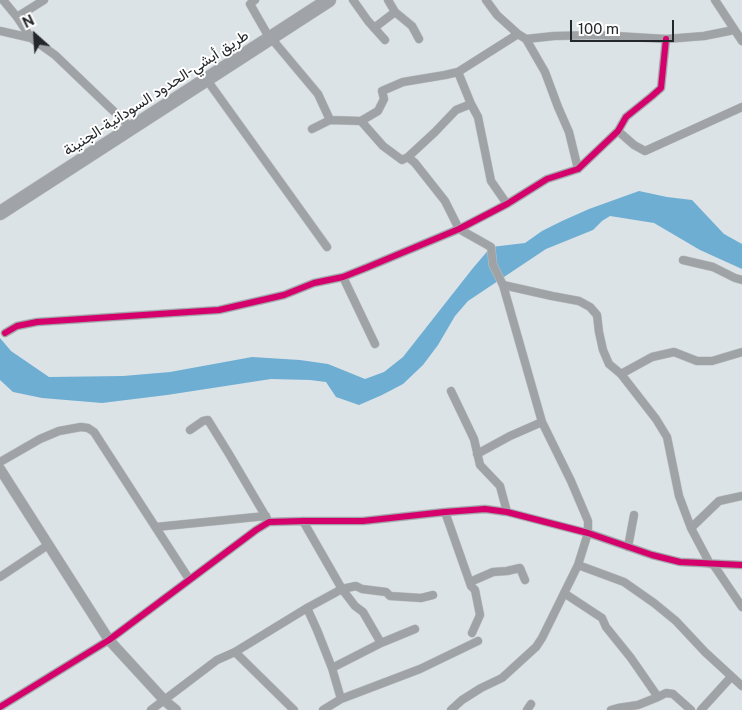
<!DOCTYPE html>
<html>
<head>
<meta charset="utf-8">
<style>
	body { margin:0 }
	#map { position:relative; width:742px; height:710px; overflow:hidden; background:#dce3e7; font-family:"Public Sans",sans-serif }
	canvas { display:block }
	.north { position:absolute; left:10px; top:10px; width:50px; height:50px; -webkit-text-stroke:4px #fff; paint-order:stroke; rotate:334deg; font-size:14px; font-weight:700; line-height:20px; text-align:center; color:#24282b }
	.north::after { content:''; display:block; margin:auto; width:18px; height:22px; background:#24282b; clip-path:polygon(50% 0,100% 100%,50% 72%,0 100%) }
	.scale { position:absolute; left:570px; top:20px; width:104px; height:22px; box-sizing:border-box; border:2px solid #24282b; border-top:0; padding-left:6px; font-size:15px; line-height:18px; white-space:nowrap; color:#24282b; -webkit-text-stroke:4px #fff; paint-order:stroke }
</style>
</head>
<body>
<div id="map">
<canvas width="742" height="710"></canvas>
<div class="north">N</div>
<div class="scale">100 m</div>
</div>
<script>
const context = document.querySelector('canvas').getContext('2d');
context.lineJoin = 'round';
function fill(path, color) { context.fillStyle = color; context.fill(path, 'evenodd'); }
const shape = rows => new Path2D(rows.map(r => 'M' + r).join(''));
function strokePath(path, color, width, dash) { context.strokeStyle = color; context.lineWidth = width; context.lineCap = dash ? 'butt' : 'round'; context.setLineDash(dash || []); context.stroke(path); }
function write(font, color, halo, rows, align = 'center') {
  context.font = font + ' "Public Sans",Vazirmatn,sans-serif'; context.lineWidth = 4; context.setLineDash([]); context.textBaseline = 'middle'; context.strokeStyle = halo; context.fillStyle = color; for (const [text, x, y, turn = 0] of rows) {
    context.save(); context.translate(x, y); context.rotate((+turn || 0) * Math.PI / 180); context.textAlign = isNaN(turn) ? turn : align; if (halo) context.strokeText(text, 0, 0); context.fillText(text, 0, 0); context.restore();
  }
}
fill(shape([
	[639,191,667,197,692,200,724,234,742,244,742,269,700,250,654,223,610,216,602,221,593,230,546,249,468,301,455,316,438,345,423,365,403,384,382,395,359,405,336,397,326,382,310,380,271,379,167,395,102,403,42,398,13,392,0,380,0,338,11,351,49,377,123,376,170,372,252,357,300,360,328,364,365,379,384,372,403,357,473,268,491,247,525,243,542,231,562,221,589,209]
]), '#6eaed3');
const minor = shape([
	[3,0,17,17,31,38,55,55,126,123],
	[255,0,250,4,266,32,318,94,330,120,361,121,383,146,402,160,408,157,435,132,456,110,471,104],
	[353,0,368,21,385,40],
	[388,0,395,12,412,26,419,39],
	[486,0,497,15,518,34,526,39,545,72,558,107,569,132,578,169],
	[715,0,742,41],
	[17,17,44,0],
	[374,28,395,12],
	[0,31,31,38],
	[526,39,554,36,599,35,666,39,704,36,734,30],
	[458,72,471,104,478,117,491,181,507,204],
	[207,80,327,247],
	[361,121,378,111,384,99,382,91,403,82,445,75,458,72,518,34],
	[312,129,330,120],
	[618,131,634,145,645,151,742,107],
	[408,157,415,163,445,201,459,229,491,247,493,265,503,285,542,422,571,481,588,521,588,533,578,565,542,638,536,647,502,678,481,688,462,700,451,710],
	[683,260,713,267,735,278,742,280],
	[343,277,375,344],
	[503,285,552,296,579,301,590,307,597,315,599,332,603,350,609,364,621,374,656,419,667,437,679,496,691,528,710,564],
	[5,333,17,326,37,322,219,310,284,295,314,283,343,277,368,267,459,229,507,204,547,179,578,169,618,131,626,117,652,96,661,88,666,39],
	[621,374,652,357,674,352,697,361,712,361,742,352],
	[451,391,474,439,480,465,500,486,507,512],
	[190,430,203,421,208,420,229,454,269,522],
	[477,454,510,436,542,422],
	[0,462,40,439,59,431,81,427,88,428,94,432,189,579],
	[445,512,471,586,475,590,480,615,472,633],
	[303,521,342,589,355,606,363,612,381,643],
	[156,527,266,516],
	[691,528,719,501,742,496],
	[628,547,634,515],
	[713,564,742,607],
	[578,565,624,582,654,603,676,621,705,652,742,686],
	[0,577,48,545],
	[470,582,493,572,507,571,520,568,525,580],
	[564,593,602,618,606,627,631,658,658,697,666,693,673,694,691,710],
	[307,608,317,630,332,668,381,643,415,629],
	[235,652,294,710],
	[332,668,341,699],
	[0,707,109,640,256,530,269,522,303,521,363,521,445,512,485,509,507,512,588,533,652,555,680,562,742,565],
	[151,710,217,660,235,652,307,608,342,589,356,586,362,589,386,592,390,596,421,598,433,595],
	[323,710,341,699,420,669,478,641],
	[527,710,531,704],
	[611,710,618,708,638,705,658,697],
	[701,710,731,677]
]);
const tertiary = shape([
	[0,469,109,640,165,701,176,710]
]);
const trunk = shape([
	[0,213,329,0]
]);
strokePath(minor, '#bcc1c4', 9);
strokePath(tertiary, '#bcc1c4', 11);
strokePath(trunk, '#bcc1c4', 15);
strokePath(minor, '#a0a3a6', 8);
strokePath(tertiary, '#a0a3a6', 10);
strokePath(trunk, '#a0a4a8', 14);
strokePath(shape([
	[5,333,17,326,37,322,219,310,284,295,314,283,343,277,368,267,459,229,507,204,547,179,578,169,618,131,626,117,652,96,661,88,666,39],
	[0,707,109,640,256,530,269,522,303,521,363,521,445,512,485,509,507,512,588,533,652,555,680,562,742,565]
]), '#d6006c', 6);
write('15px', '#24282b', '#fff', [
	["طريق أبشي-الحدود السودانية-الجنينة",156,93,-33]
]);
</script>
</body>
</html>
